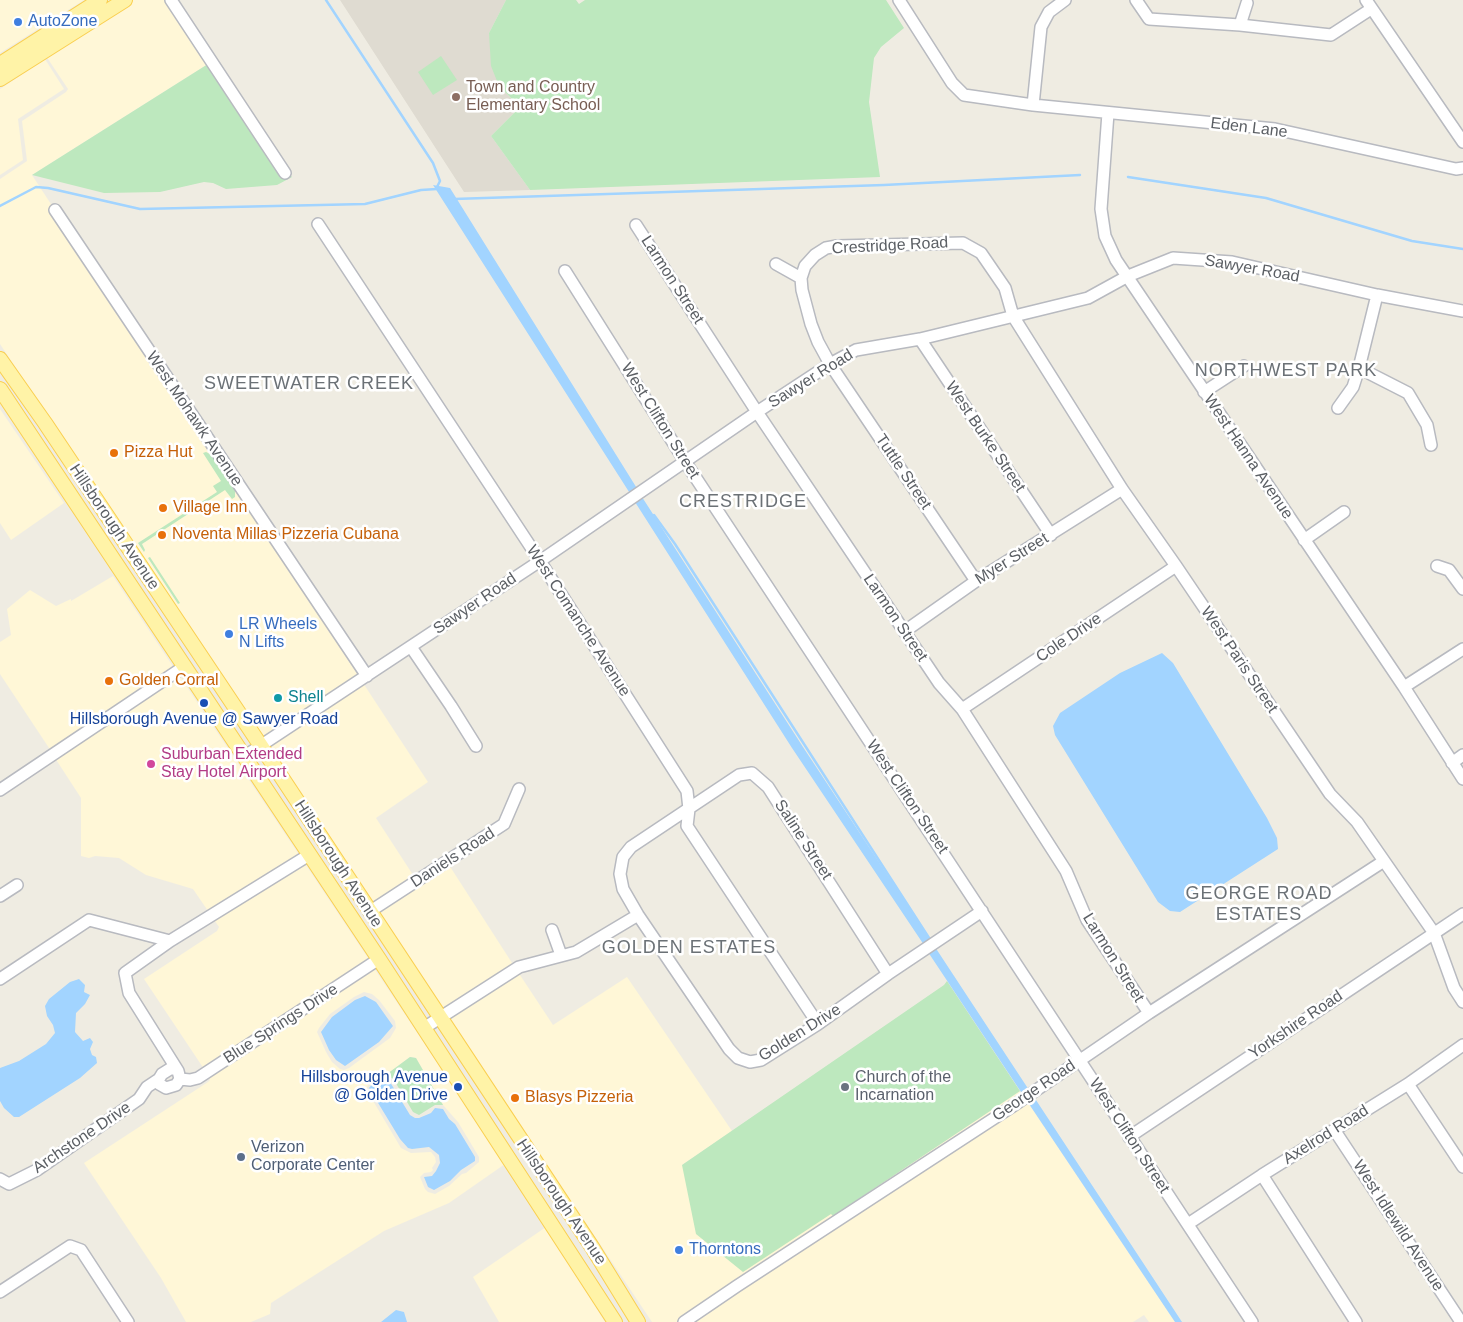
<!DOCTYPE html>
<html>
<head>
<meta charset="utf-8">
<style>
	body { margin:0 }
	canvas { display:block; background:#efece2 }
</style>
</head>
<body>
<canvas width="1463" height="1322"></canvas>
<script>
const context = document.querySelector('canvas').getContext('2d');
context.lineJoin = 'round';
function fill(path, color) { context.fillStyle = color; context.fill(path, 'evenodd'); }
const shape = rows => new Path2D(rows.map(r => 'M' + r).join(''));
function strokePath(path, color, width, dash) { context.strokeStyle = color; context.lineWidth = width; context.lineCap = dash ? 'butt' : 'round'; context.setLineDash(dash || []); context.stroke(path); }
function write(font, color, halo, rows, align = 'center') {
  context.font = font + ' Arial,sans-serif'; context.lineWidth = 5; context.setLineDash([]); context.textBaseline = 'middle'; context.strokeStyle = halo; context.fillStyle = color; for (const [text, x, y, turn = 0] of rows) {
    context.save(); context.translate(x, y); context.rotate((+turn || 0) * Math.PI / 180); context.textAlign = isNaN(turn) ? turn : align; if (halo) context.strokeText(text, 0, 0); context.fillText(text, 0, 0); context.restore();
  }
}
fill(shape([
	[0,0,84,0,0,53],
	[133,0,166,0,208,64,32,175,359,677,262,740,0,344,0,179,27,161,22,121,66,92,68,89,46,56,65,42],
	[45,59,64,89,18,119,23,160,0,175,0,89],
	[0,409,64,503,11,540,0,523],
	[113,576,174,668,51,751,0,674,0,642,11,635,7,609,30,590,56,606,71,599,71,601],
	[179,675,370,961,204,1069,144,979,217,931,219,927,193,889,146,875,119,858,95,856,89,858,81,856,81,798,55,758],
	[363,683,428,782,376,818,415,878,373,905,267,746],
	[449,865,514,966,443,1010,378,912],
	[374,968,505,1164,449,1203,384,1231,271,1303,270,1314,251,1322,186,1322,161,1278,84,1163,208,1082,210,1080,208,1076],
	[364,992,372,994,379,1000,395,1021,396,1028,390,1038,349,1068,344,1070,340,1069,332,1062,326,1052,317,1032,319,1028,330,1014,354,997],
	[410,1057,416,1058,443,1105,458,1122,479,1157,479,1162,466,1173,462,1174,449,1186,435,1194,428,1192,425,1189,420,1177,424,1173,431,1172,433,1170,432,1168,436,1162,435,1157,431,1152,411,1153,401,1148,366,1089,371,1080,384,1072,387,1074],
	[518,972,553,1025,627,977,732,1131,682,1165,832,1214,833,1216,1020,1091,1023,1095,735,1282,677,1322,652,1322,448,1017],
	[1027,1101,1175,1322,1149,1322,1144,1315,1133,1322,691,1322],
	[546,1227,605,1322,499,1322,473,1277]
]), '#fff7d7');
fill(shape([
	[340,0,506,0,489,33,499,86,520,107,491,136,530,190,464,192]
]), '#dfdbd1');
fill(shape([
	[506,0,576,0,579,4,585,0,886,0,904,28,881,47,874,58,869,102,880,177,530,190,491,136,520,107,499,86,491,66,489,33],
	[441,56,457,80,433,95,418,72],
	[208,64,284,179,290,175,292,177,277,185,226,189,213,183,204,182,160,192,104,193,32,175],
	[206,452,212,455,235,490,235,497,232,499,225,490,142,544,145,550,144,552,138,543,217,492,213,486,221,481,203,453],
	[150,557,180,603,178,604,148,558],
	[947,981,1020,1091,833,1216,831,1214,743,1272,696,1234,682,1165,944,985],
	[410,1057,416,1058,443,1105,435,1105,419,1115,413,1112,394,1080,387,1074]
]), '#bde8be');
fill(shape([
	[433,185,450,188,638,490,631,495],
	[642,497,803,747,931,941,924,945,792,748,635,502],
	[1162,653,1173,663,1267,818,1277,838,1278,849,1180,912,1170,911,1158,902,1055,735,1053,726,1060,713,1120,673],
	[935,947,1029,1090,1023,1095,928,952],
	[79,979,85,985,84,992,90,995,85,1004,76,1013,75,1032,83,1041,90,1038,93,1042,90,1049,92,1055,96,1057,97,1063,80,1078,19,1117,14,1117,4,1108,0,1101,0,1068,19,1061,46,1044,55,1033,53,1025,47,1016,45,1006,49,999,70,982],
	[365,996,376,1002,393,1026,379,1042,345,1066,336,1060,329,1050,321,1032,332,1017,355,1000],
	[384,1076,390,1082,410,1115,415,1118,419,1118,431,1113,435,1108,443,1109,449,1119,455,1124,475,1157,475,1161,461,1170,450,1181,434,1190,428,1187,424,1177,432,1176,436,1171,440,1163,439,1155,429,1147,412,1149,408,1148,400,1139,369,1088,374,1082],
	[1034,1097,1182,1322,1175,1322,1027,1101],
	[396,1310,404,1312,407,1322,381,1322]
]), '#a2d4ff');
strokePath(shape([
	[326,0,433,163,440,181,436,189],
	[1128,177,1266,198,1412,241,1463,249],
	[454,199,884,185,1080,175],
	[0,206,36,187,48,188,140,209,365,204,421,190,437,189],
	[654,515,675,544,931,941]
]), '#a2d4ff', 2.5);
const minor = shape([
	[171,0,285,173],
	[899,0,952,83,964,95,1033,105,1275,129,1456,169,1463,168],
	[1136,0,1149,19,1240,25,1331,35,1371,9],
	[1366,0,1463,142],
	[1240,25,1247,3],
	[1033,105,1041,27,1049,12,1065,0],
	[1108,113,1101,209,1105,236,1116,260,1404,687,1463,779],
	[55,210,367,676],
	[318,224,540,561,687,791,689,809,687,826,818,1024],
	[636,225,757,412,939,683,962,709,1066,871,1087,920,1149,1013],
	[776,264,801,278],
	[565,271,686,463,1252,1322],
	[920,339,1051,535],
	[1359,368,1408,393,1427,425,1431,445],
	[1204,392,1244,366],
	[1338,408,1353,387,1359,368,1377,295],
	[1304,540,1344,512],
	[1437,566,1449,570,1463,589],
	[976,581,830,364,818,342,811,324,802,290,801,278,805,266,815,255,826,248,837,246,963,243,981,253,1005,288,1013,316,1122,489,1176,566,1330,794,1357,822,1434,933,1454,988,1463,1002],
	[905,631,976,581,1122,489],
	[411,647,451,706,476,746],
	[1404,687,1463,649],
	[962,709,1176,566],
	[245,756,540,561,757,412,830,364,856,350,920,339,1088,298,1128,276,1173,258,1232,262,1377,295,1463,311],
	[1452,763,1463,755],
	[0,790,185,666],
	[0,896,17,885],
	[369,912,504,824,519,789],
	[552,930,561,955],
	[170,941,309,855],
	[888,974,768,787,752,773,739,775,631,847,623,857,620,874,623,889,638,915,729,1049,738,1058,750,1062,761,1060,818,1024,888,974,982,911],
	[0,979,89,920,170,941,125,973,129,993,178,1071],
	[424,1028,519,967,576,952,638,915],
	[170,1069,175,1069,178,1071,180,1079,176,1085,166,1088,159,1084,159,1079,162,1074,170,1069],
	[180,1079,190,1080,198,1078,379,959],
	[1408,1084,1463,1167],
	[1335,1131,1461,1322],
	[1129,1137,1463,914],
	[1262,1175,1356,1322],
	[0,1179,9,1184,37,1170,139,1099,147,1087,159,1079],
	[1188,1224,1262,1175,1408,1084,1463,1045],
	[0,1292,70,1246,81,1250,128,1322],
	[684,1322,737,1286,1013,1106,1149,1013,1384,861]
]);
const major = shape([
	[0,64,100,0],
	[0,79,125,0],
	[0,359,45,423,261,746,592,1247,638,1322],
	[0,389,379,959,615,1322]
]);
strokePath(minor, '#b8bac0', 14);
strokePath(major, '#facf50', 16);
strokePath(minor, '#fff', 11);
strokePath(major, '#fff3a7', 14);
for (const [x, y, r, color] of [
	[18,22,5,"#3f7fe0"],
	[456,97,5,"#8d6e63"],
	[114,453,5,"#e8710a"],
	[163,508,5,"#e8710a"],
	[162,535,5,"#e8710a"],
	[229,634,5,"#3f7fe0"],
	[109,681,5,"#e8710a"],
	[278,698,5,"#0f9aa8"],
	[204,703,5,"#1a4fb4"],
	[151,764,5,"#d1479c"],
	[458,1087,5,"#1a4fb4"],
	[845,1087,5,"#6b7280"],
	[515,1098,5,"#e8710a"],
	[241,1157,5,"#5c6f8a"],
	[679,1250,5,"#3f7fe0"]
]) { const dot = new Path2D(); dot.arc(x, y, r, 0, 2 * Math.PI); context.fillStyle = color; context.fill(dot); strokePath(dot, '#fff', 2); }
write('16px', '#366cbe', '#fff', [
	["AutoZone",28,22],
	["LR Wheels",239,625],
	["N Lifts",239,643],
	["Thorntons",689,1250]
], 'left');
write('16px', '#785e54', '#fff', [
	["Town and Country",466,88],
	["Elementary School",466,106]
], 'left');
write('16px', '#5b5f64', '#fff', [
	["Eden Lane",1249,128,7],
	["Crestridge Road",890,246,-3],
	["Sawyer Road",1252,269,10],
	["Larmon Street",672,280,57],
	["Sawyer Road",811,379,-32],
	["West Mohawk Avenue",194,419,56],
	["West Clifton Street",660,421,58],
	["West Burke Street",985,437,56],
	["West Hanna Avenue",1248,457,56],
	["Tuttle Street",903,472,56],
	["Hillsborough Avenue",114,527,56],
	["Myer Street",1012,559,-32],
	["Sawyer Road",475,604,-34],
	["Larmon Street",895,618,56],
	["West Comanche Avenue",578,621,57],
	["Cole Drive",1069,638,-34],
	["West Paris Street",1239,660,56],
	["West Clifton Street",907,797,56],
	["Saline Street",803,840,57],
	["Daniels Road",453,858,-33],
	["Hillsborough Avenue",338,864,57],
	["Larmon Street",1113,958,58],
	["Blue Springs Drive",281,1024,-33],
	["Yorkshire Road",1296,1025,-34],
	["Golden Drive",800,1033,-32],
	["George Road",1034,1091,-34],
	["Axelrod Road",1326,1135,-32],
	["West Clifton Street",1129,1136,57],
	["Archstone Drive",82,1138,-34],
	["Hillsborough Avenue",561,1202,56],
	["West Idlewild Avenue",1398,1226,57]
]);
write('16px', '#c56008', '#fff', [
	["Pizza Hut",124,453],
	["Village Inn",173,508],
	["Noventa Millas Pizzeria Cubana",172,535],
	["Golden Corral",119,681],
	["Blasys Pizzeria",525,1098]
], 'left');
write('16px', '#0d838f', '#fff', [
	["Shell",288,698]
], 'left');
write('16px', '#164399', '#fff', [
	["Hillsborough Avenue @ Sawyer Road",204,720],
	["Hillsborough Avenue",448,1078,"right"],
	["@ Golden Drive",448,1096,"right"]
]);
write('16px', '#b23c85', '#fff', [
	["Suburban Extended",161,755],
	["Stay Hotel Airport",161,773]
], 'left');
write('16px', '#5b616d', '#fff', [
	["Church of the",855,1078],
	["Incarnation",855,1096]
], 'left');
write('16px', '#4e5e75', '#fff', [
	["Verizon",251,1148],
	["Corporate Center",251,1166]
], 'left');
context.letterSpacing = '1px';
write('18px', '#6b7176', '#fff', [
	["NORTHWEST PARK",1286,371],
	["SWEETWATER CREEK",309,384],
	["CRESTRIDGE",743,502],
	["GEORGE ROAD",1259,894],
	["ESTATES",1259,915],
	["GOLDEN ESTATES",689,948]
]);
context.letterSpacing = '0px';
</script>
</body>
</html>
